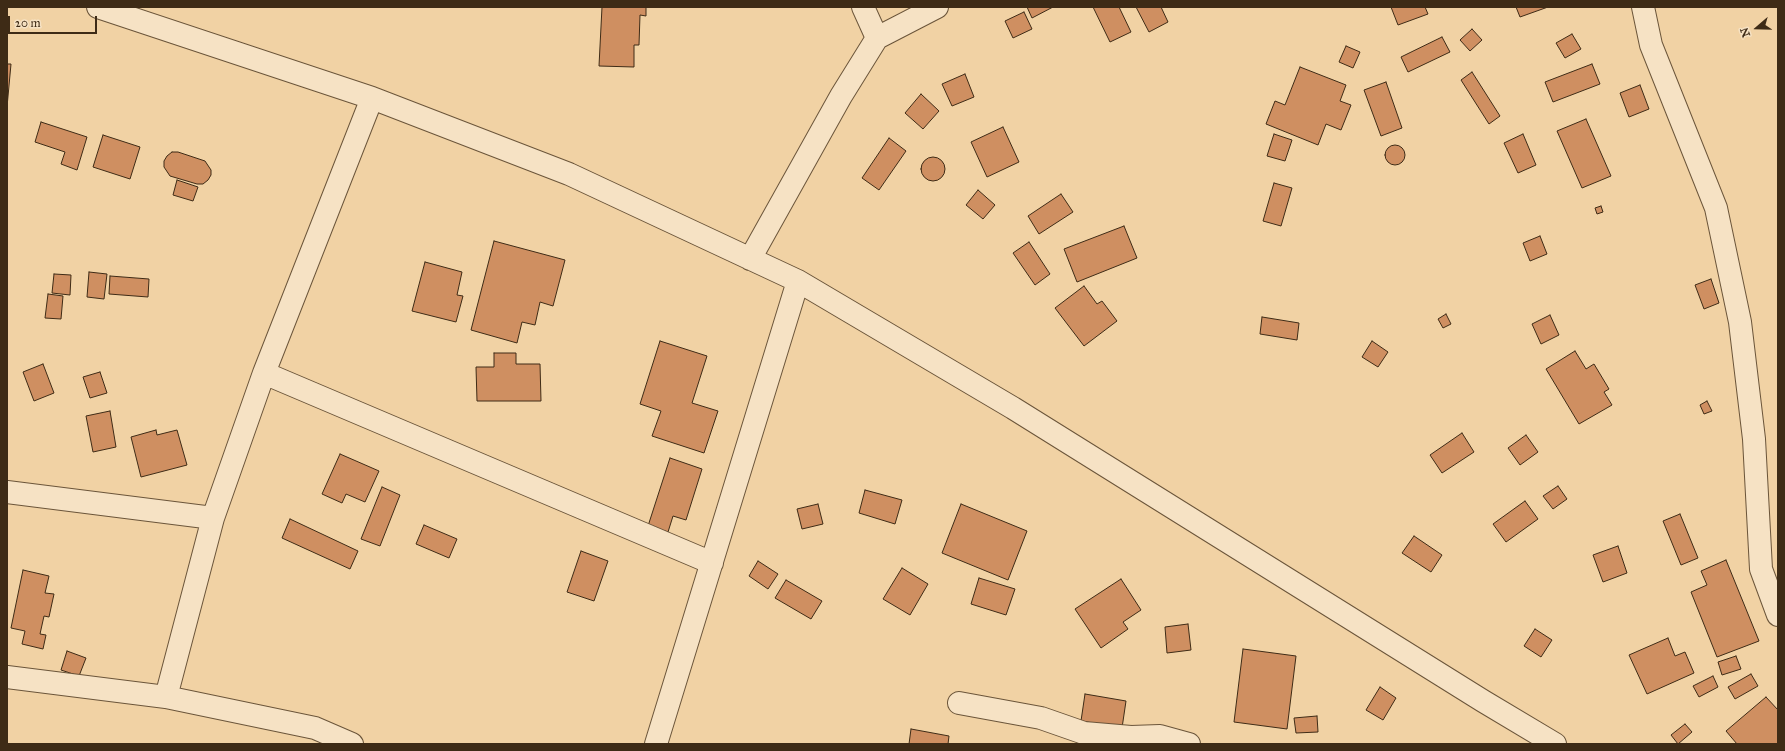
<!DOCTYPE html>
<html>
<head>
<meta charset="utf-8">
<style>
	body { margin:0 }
	#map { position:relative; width:1785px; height:751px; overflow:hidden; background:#f1d2a4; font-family:"IM FELL Great Primer",serif }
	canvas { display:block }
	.frame { position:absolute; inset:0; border:8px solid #3e2b16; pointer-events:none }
	.north { position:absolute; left:1737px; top:8px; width:40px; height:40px; -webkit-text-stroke:3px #f6e2c4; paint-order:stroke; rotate:250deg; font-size:11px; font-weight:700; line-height:16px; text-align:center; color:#3e2b16 }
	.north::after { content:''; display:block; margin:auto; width:14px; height:18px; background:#3e2b16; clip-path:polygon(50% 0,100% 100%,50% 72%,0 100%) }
	.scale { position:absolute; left:8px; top:16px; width:89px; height:18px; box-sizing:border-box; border:2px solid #3e2b16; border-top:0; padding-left:5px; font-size:12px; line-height:14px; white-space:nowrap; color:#3e2b16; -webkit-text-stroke:3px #f6e2c4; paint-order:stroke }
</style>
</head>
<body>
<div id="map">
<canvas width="1785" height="751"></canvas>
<div class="frame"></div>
<div class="north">N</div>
<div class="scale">20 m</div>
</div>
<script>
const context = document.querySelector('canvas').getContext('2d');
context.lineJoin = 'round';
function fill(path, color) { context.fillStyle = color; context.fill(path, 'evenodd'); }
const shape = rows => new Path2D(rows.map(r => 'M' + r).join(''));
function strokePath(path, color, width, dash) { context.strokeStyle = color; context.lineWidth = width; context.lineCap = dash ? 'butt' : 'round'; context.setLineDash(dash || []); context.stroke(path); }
const building = shape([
	[602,7,646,7,646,16,640,15,639,45,634,45,634,67,599,66,602,7],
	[1027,7,1053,7,1032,18,1027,7],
	[1093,7,1119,7,1131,32,1110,42,1093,7],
	[1136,7,1161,7,1168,22,1149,32,1136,7],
	[1391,7,1425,7,1428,14,1398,25,1391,7],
	[1516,7,1548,7,1520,17,1516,7],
	[1024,12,1032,29,1013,38,1005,21,1024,12],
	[1472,29,1482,40,1470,51,1460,40,1472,29],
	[1572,34,1581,49,1565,58,1556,43,1572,34],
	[1442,37,1450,52,1408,72,1401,57,1442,37],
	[1346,46,1360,52,1353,68,1339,62,1346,46],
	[7,64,11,64,7,107,7,64],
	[1592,64,1600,84,1553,102,1545,82,1592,64],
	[1300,67,1346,85,1340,101,1351,105,1341,130,1326,124,1318,145,1266,124,1275,101,1285,105,1300,67],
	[1472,72,1500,116,1489,124,1461,80,1472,72],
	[965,74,974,97,952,106,942,84,965,74],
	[1386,82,1402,128,1381,136,1364,90,1386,82],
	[1640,85,1649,109,1629,117,1620,93,1640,85],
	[921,94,939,111,923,129,905,113,921,94],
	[1586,119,1611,176,1582,188,1557,131,1586,119],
	[41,122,87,137,77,170,61,164,65,152,35,142,41,122],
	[1003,127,1019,162,987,177,971,142,1003,127],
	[1274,134,1292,140,1285,161,1267,156,1274,134],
	[1523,134,1536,165,1518,173,1504,143,1523,134],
	[103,135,140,147,130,179,93,167,103,135],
	[889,138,906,151,879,190,862,178,889,138],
	'1385 155a10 10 0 1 1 20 0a10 10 0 1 1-20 0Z',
	[172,152,178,152,205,161,211,170,211,175,208,180,203,184,197,184,170,176,164,167,164,161,167,156,172,152],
	'921 169a12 12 0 1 1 24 0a12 12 0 1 1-24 0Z',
	[177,180,198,187,193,201,173,195,177,180],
	[1274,183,1292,188,1281,226,1263,221,1274,183],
	[978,190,995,205,983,219,966,205,978,190],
	[1061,194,1073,212,1039,234,1028,216,1061,194],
	[1601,206,1603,212,1597,214,1595,208,1601,206],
	[1124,226,1137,258,1077,282,1064,249,1124,226],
	[1540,236,1547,254,1530,261,1523,243,1540,236],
	[494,241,565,260,553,306,540,302,535,325,522,322,517,343,471,330,494,241],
	[1029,242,1050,274,1035,285,1013,253,1029,242],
	[425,262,462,272,457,295,463,296,456,322,412,311,425,262],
	[89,272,107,274,104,299,87,297,89,272],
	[54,274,71,275,70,295,52,293,54,274],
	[110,276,149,279,148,297,109,294,110,276],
	[1711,279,1719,303,1704,309,1695,285,1711,279],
	[1084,286,1097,304,1102,301,1117,321,1084,346,1055,308,1084,286],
	[48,294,63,296,61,319,45,318,48,294],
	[1446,314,1451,324,1443,328,1438,319,1446,314],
	[1550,315,1559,335,1541,344,1532,324,1550,315],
	[1262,317,1299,323,1297,340,1260,334,1262,317],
	[660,341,707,356,692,403,718,411,704,453,652,436,661,411,640,404,660,341],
	[1372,341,1388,352,1378,367,1362,357,1372,341],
	[1575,351,1586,369,1594,364,1609,389,1604,392,1612,405,1579,424,1546,369,1575,351],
	[494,353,516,353,516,364,540,364,541,401,477,401,476,367,494,367,494,353],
	[43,364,54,393,34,401,23,372,43,364],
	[100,372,107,393,90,398,83,377,100,372],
	[1707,401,1712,411,1704,414,1700,405,1707,401],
	[110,411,116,447,93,452,86,416,110,411],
	[156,430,157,435,177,430,187,465,141,477,131,437,156,430],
	[1462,433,1474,452,1442,473,1430,455,1462,433],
	[1526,435,1538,452,1520,465,1508,448,1526,435],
	[340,454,379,471,365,502,346,494,342,503,322,494,340,454],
	[670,458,702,469,686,520,673,516,668,532,648,526,670,458],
	[1558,486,1567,499,1553,509,1543,496,1558,486],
	[382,487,400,495,380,546,361,539,382,487],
	[865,490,902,500,895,524,859,513,865,490],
	[1525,501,1538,519,1506,542,1493,524,1525,501],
	[818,504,823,524,802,529,797,509,818,504],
	[961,504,1027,531,1008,580,942,553,961,504],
	[1680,514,1698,558,1681,565,1663,521,1680,514],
	[290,519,358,551,350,569,282,538,290,519],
	[424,525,457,539,449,558,416,544,424,525],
	[1414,536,1442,555,1431,572,1402,553,1414,536],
	[1618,546,1627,573,1603,582,1593,555,1618,546],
	[581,551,608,561,594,601,567,592,581,551],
	[1726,560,1759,641,1717,657,1691,592,1707,585,1701,571,1726,560],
	[758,561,778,574,768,589,749,576,758,561],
	[902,568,928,584,910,615,883,599,902,568],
	[23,570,49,576,45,593,54,594,49,617,44,616,40,634,46,635,43,649,22,644,25,631,11,628,23,570],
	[979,578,1015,589,1006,615,971,604,979,578],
	[1121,579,1141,610,1123,622,1128,629,1101,648,1075,609,1121,579],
	[786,580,822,601,811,619,775,598,786,580],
	[1188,624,1191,650,1167,653,1165,627,1188,624],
	[1535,629,1552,640,1541,657,1524,646,1535,629],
	[1668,638,1675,656,1685,652,1694,673,1647,694,1629,655,1668,638],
	[1243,649,1296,656,1287,729,1234,722,1243,649],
	[67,651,86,658,79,676,61,670,67,651],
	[1736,656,1741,669,1722,675,1718,662,1736,656],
	[1751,674,1758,686,1735,699,1728,687,1751,674],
	[1713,676,1718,687,1699,697,1693,686,1713,676],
	[1380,687,1396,698,1383,720,1366,710,1380,687],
	[1085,694,1126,701,1122,728,1081,721,1085,694],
	[1766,697,1778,710,1778,744,1737,744,1726,731,1766,697],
	[1317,716,1318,732,1296,733,1294,718,1317,716],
	[1685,724,1692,732,1678,744,1671,735,1685,724],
	[911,729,949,736,948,744,909,744,911,729]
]);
fill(building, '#cf8f61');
strokePath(building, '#3e2b16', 1);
const minor = shape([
	[98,7,372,98,569,174,798,281,1013,408,1483,701,1555,744],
	[1643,7,1651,45,1716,208,1740,322,1754,439,1761,569,1778,615],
	[877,38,937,7],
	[750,259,841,96,877,38,863,7],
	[264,373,712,563],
	[7,492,213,518],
	[7,677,166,697,315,728,352,744],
	[166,697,213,518,264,373,372,98],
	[959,703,1041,718,1084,733,1131,737,1160,736,1189,744],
	[656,744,798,281]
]);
strokePath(minor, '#6b553a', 24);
strokePath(minor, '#f6e2c4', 22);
</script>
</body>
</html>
